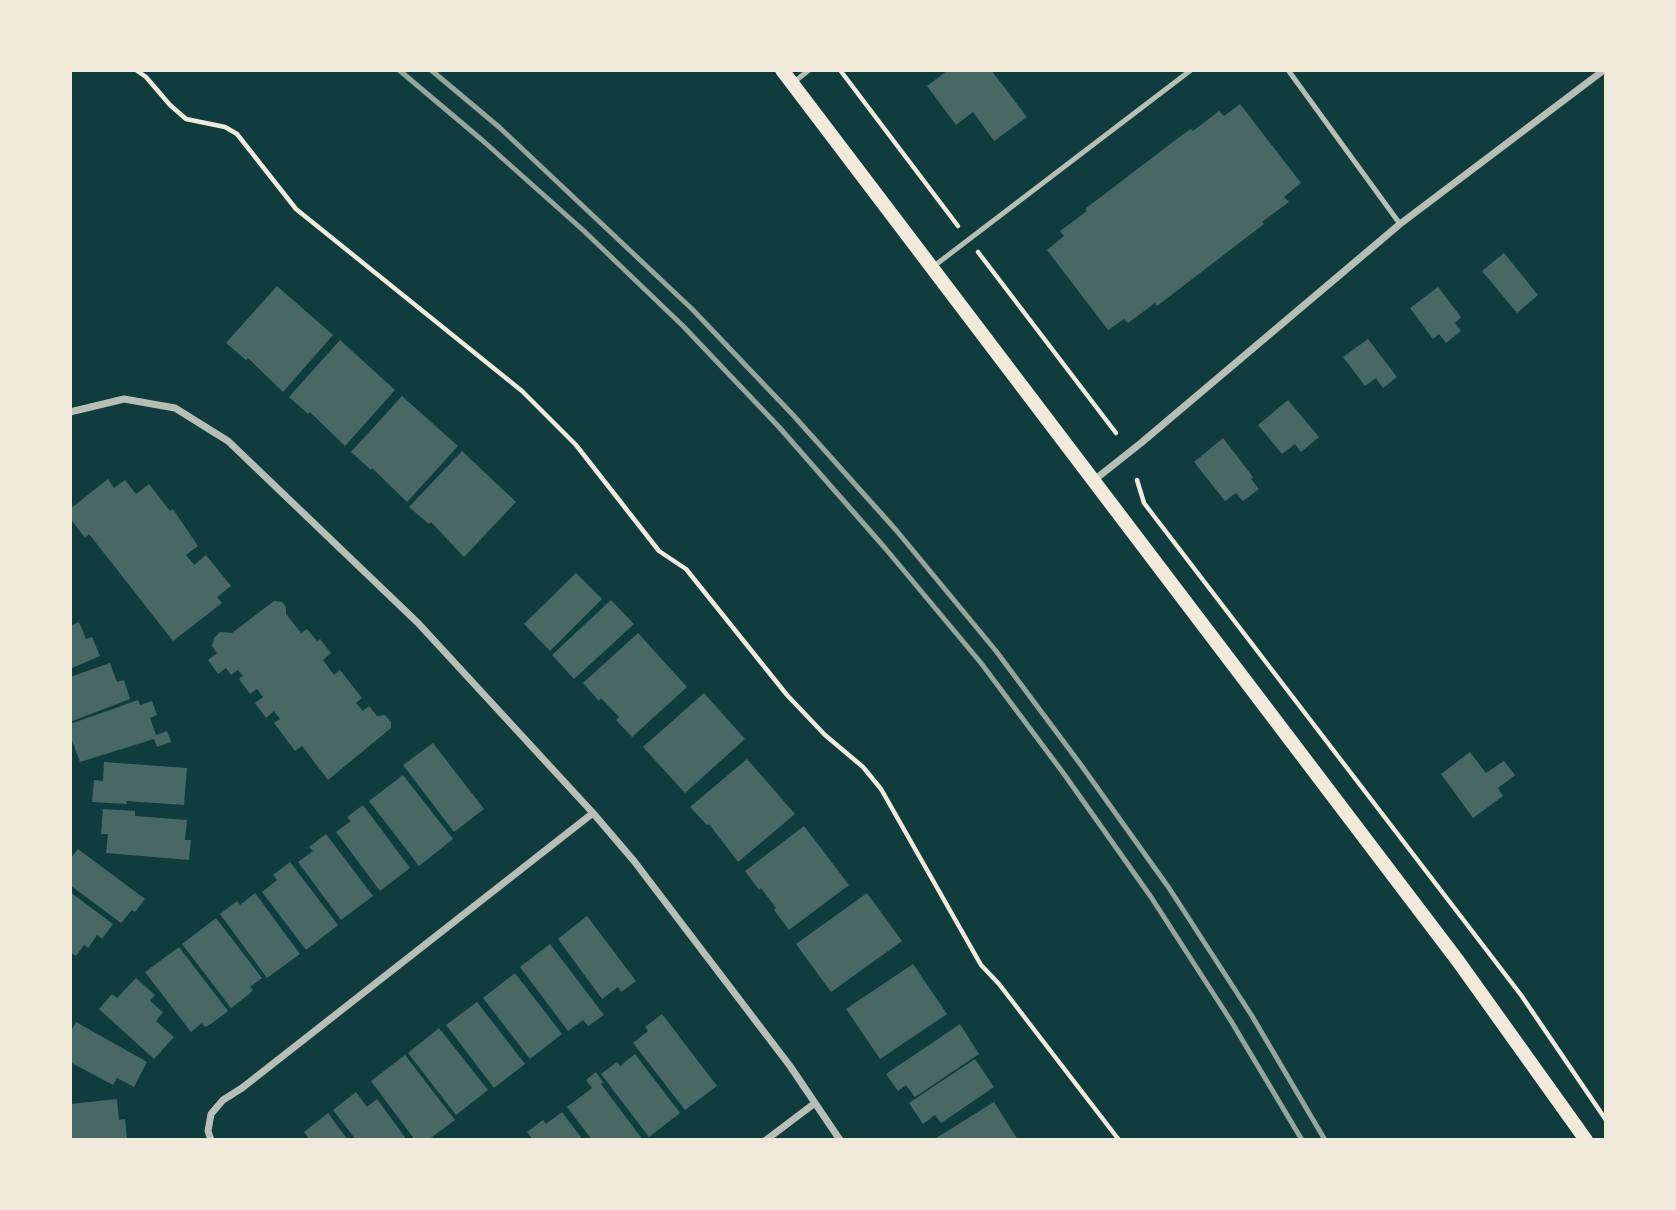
<!DOCTYPE html>
<html>
<head>
<meta charset="utf-8">
<style>
	body { margin:0 }
	#map { position:relative; width:1676px; height:1210px; overflow:hidden; background:#0f3d3e; font-family:"Exo 2",sans-serif }
	canvas { display:block }
	.frame { position:absolute; inset:0; border:72px solid #f1e9da; pointer-events:none }
</style>
</head>
<body>
<div id="map">
<canvas width="1676" height="1210"></canvas>
<div class="frame"></div>
</div>
<script>
const context = document.querySelector('canvas').getContext('2d');
context.lineJoin = 'round';
function fill(path, color) { context.fillStyle = color; context.fill(path, 'evenodd'); }
const shape = rows => new Path2D(rows.map(r => 'M' + r).join(''));
function strokePath(path, color, width, dash) { context.strokeStyle = color; context.lineWidth = width; context.lineCap = dash ? 'butt' : 'round'; context.setLineDash(dash || []); context.stroke(path); }
fill(shape([
	[948,70,991,70,1027,117,994,141,973,112,956,125,927,86],
	[1240,104,1301,183,1284,197,1289,202,1262,222,1264,224,1157,306,1155,303,1128,323,1124,319,1108,330,1047,250,1064,236,1060,231,1087,211,1085,209,1186,132,1191,129,1193,131,1219,111,1224,116],
	[1504,253,1538,295,1517,313,1482,271],
	[277,286,333,335,283,392,248,358,246,360,226,343],
	[1438,287,1461,317,1455,323,1461,331,1446,343,1439,334,1433,339,1410,308],
	[1368,339,1397,377,1383,388,1376,378,1365,386,1343,357],
	[340,340,395,390,345,446,310,412,308,414,289,397],
	[402,396,458,446,407,502,372,468,371,470,351,452],
	[1288,400,1319,437,1301,452,1295,444,1282,454,1258,425],
	[1223,438,1253,477,1251,479,1259,489,1243,501,1236,493,1225,501,1194,462],
	[462,451,516,502,464,557,431,522,429,524,409,507],
	[108,479,114,488,125,480,136,494,149,484,170,511,173,509,198,546,186,555,194,565,206,555,231,586,217,597,222,603,173,641,89,534,85,538,70,518,70,509],
	[576,573,602,599,550,651,524,624],
	[611,600,634,624,574,679,552,655],
	[274,601,282,602,286,607,286,614,301,633,307,629,317,641,320,639,331,653,323,660,334,675,340,670,362,698,356,703,363,711,369,706,377,716,385,715,391,722,391,728,328,780,302,746,295,751,274,723,280,719,274,711,266,718,255,703,263,697,257,689,250,694,239,679,243,676,238,670,231,675,226,668,218,674,208,660,217,653,212,646,214,638,220,632,232,633],
	[79,622,86,639,92,637,100,656,70,669,70,626],
	[638,633,687,687,632,737,616,720,619,717,601,698,599,701,583,683],
	[110,663,117,682,124,680,130,699,70,722,70,677],
	[704,693,745,739,685,793,643,747],
	[138,700,140,705,152,701,157,715,150,718,156,735,167,731,171,742,157,747,154,739,80,762,70,735,70,724],
	[433,743,484,809,454,832,403,765],
	[1470,752,1486,773,1504,761,1515,775,1498,788,1503,796,1473,818,1441,774],
	[747,759,795,814,738,862,709,824,707,825,690,807],
	[104,762,187,768,184,805,126,801,127,804,92,802,94,780,103,781],
	[403,775,453,839,419,866,369,801],
	[363,805,410,868,380,891,336,832,351,821,347,817],
	[103,809,135,811,135,816,187,820,185,840,191,840,189,860,106,853,108,834,101,834],
	[804,826,849,885,789,930,774,910,776,908,761,888,759,890,745,871],
	[326,834,373,896,341,920,298,862,313,851,309,847],
	[78,849,145,899,135,912,132,910,121,923,70,885,70,859],
	[290,862,338,925,306,950,262,892,277,880,273,875],
	[70,892,113,924,102,939,97,935,88,948,84,945,76,956,70,952],
	[255,893,300,954,267,978,220,914,237,901,240,905],
	[867,893,902,941,831,992,796,944],
	[587,916,636,981,621,992,618,987,602,999,558,939],
	[216,918,262,978,250,987,253,990,248,995,231,1008,182,944],
	[550,944,604,1015,588,1026,583,1020,568,1031,520,967],
	[179,947,228,1011,211,1024,205,1027,202,1023,191,1032,145,972],
	[913,964,947,1014,880,1059,846,1009],
	[515,973,562,1034,530,1059,483,998],
	[136,978,155,995,150,1001,163,1012,156,1021,174,1037,154,1059,99,1009,112,994,117,998],
	[477,1002,525,1064,494,1088,446,1025],
	[662,1014,717,1086,685,1110,633,1043,648,1031,645,1027],
	[76,1022,147,1062,134,1087,117,1078,113,1085,70,1062,70,1033],
	[960,1024,979,1054,915,1097,906,1085,898,1091,886,1074],
	[439,1028,488,1090,456,1115,408,1053],
	[635,1054,680,1113,649,1137,601,1074,617,1062,620,1066],
	[405,1055,455,1120,428,1140,415,1140,371,1081],
	[975,1059,994,1087,941,1123,935,1115,923,1124,909,1103],
	[596,1072,603,1082,601,1084,643,1140,592,1140,567,1107,592,1088,586,1080],
	[356,1092,367,1107,377,1099,407,1140,356,1140,333,1110],
	[117,1099,119,1120,125,1119,127,1139,70,1140,70,1104],
	[994,1102,1018,1140,933,1140],
	[562,1112,583,1140,533,1140,527,1132,543,1120,546,1124],
	[328,1113,348,1140,310,1140,304,1132]
]), '#486865');
strokePath(shape([
	[136,70,146,77,170,105,186,119,225,127,237,134,296,209,522,391,576,445,659,551,686,569,787,695,825,735,863,767,881,789,981,965,999,984,1119,1140],
	[840,70,958,226],
	[978,252,1116,433],
	[1137,480,1144,503,1521,995,1606,1120]
]), '#f1e9da', 4.5);
strokePath(shape([
	[1288,70,1400,224],
	[794,82,809,70],
	[934,266,1191,70]
]), '#b8beb3', 5);
strokePath(shape([
	[70,412,124,399,175,408,228,441,418,623,593,813,634,861,790,1066,840,1140],
	[1093,481,1141,443,1400,224,1604,70],
	[211,1140,208,1131,211,1114,223,1100,242,1088,593,813],
	[766,1140,815,1103]
]), '#b8beb3', 7);
strokePath(shape([
	[782,70,1458,961,1586,1140]
]), '#f1e9da', 14);
strokePath(shape([
	[399,70,482,140,584,231,683,326,779,427,885,548,981,663,1064,774,1151,897,1231,1021,1302,1140],
	[431,70,499,127,692,309,793,415,896,530,996,651,1081,765,1169,888,1252,1016,1325,1140]
]), '#97a49c', 5);
</script>
</body>
</html>
